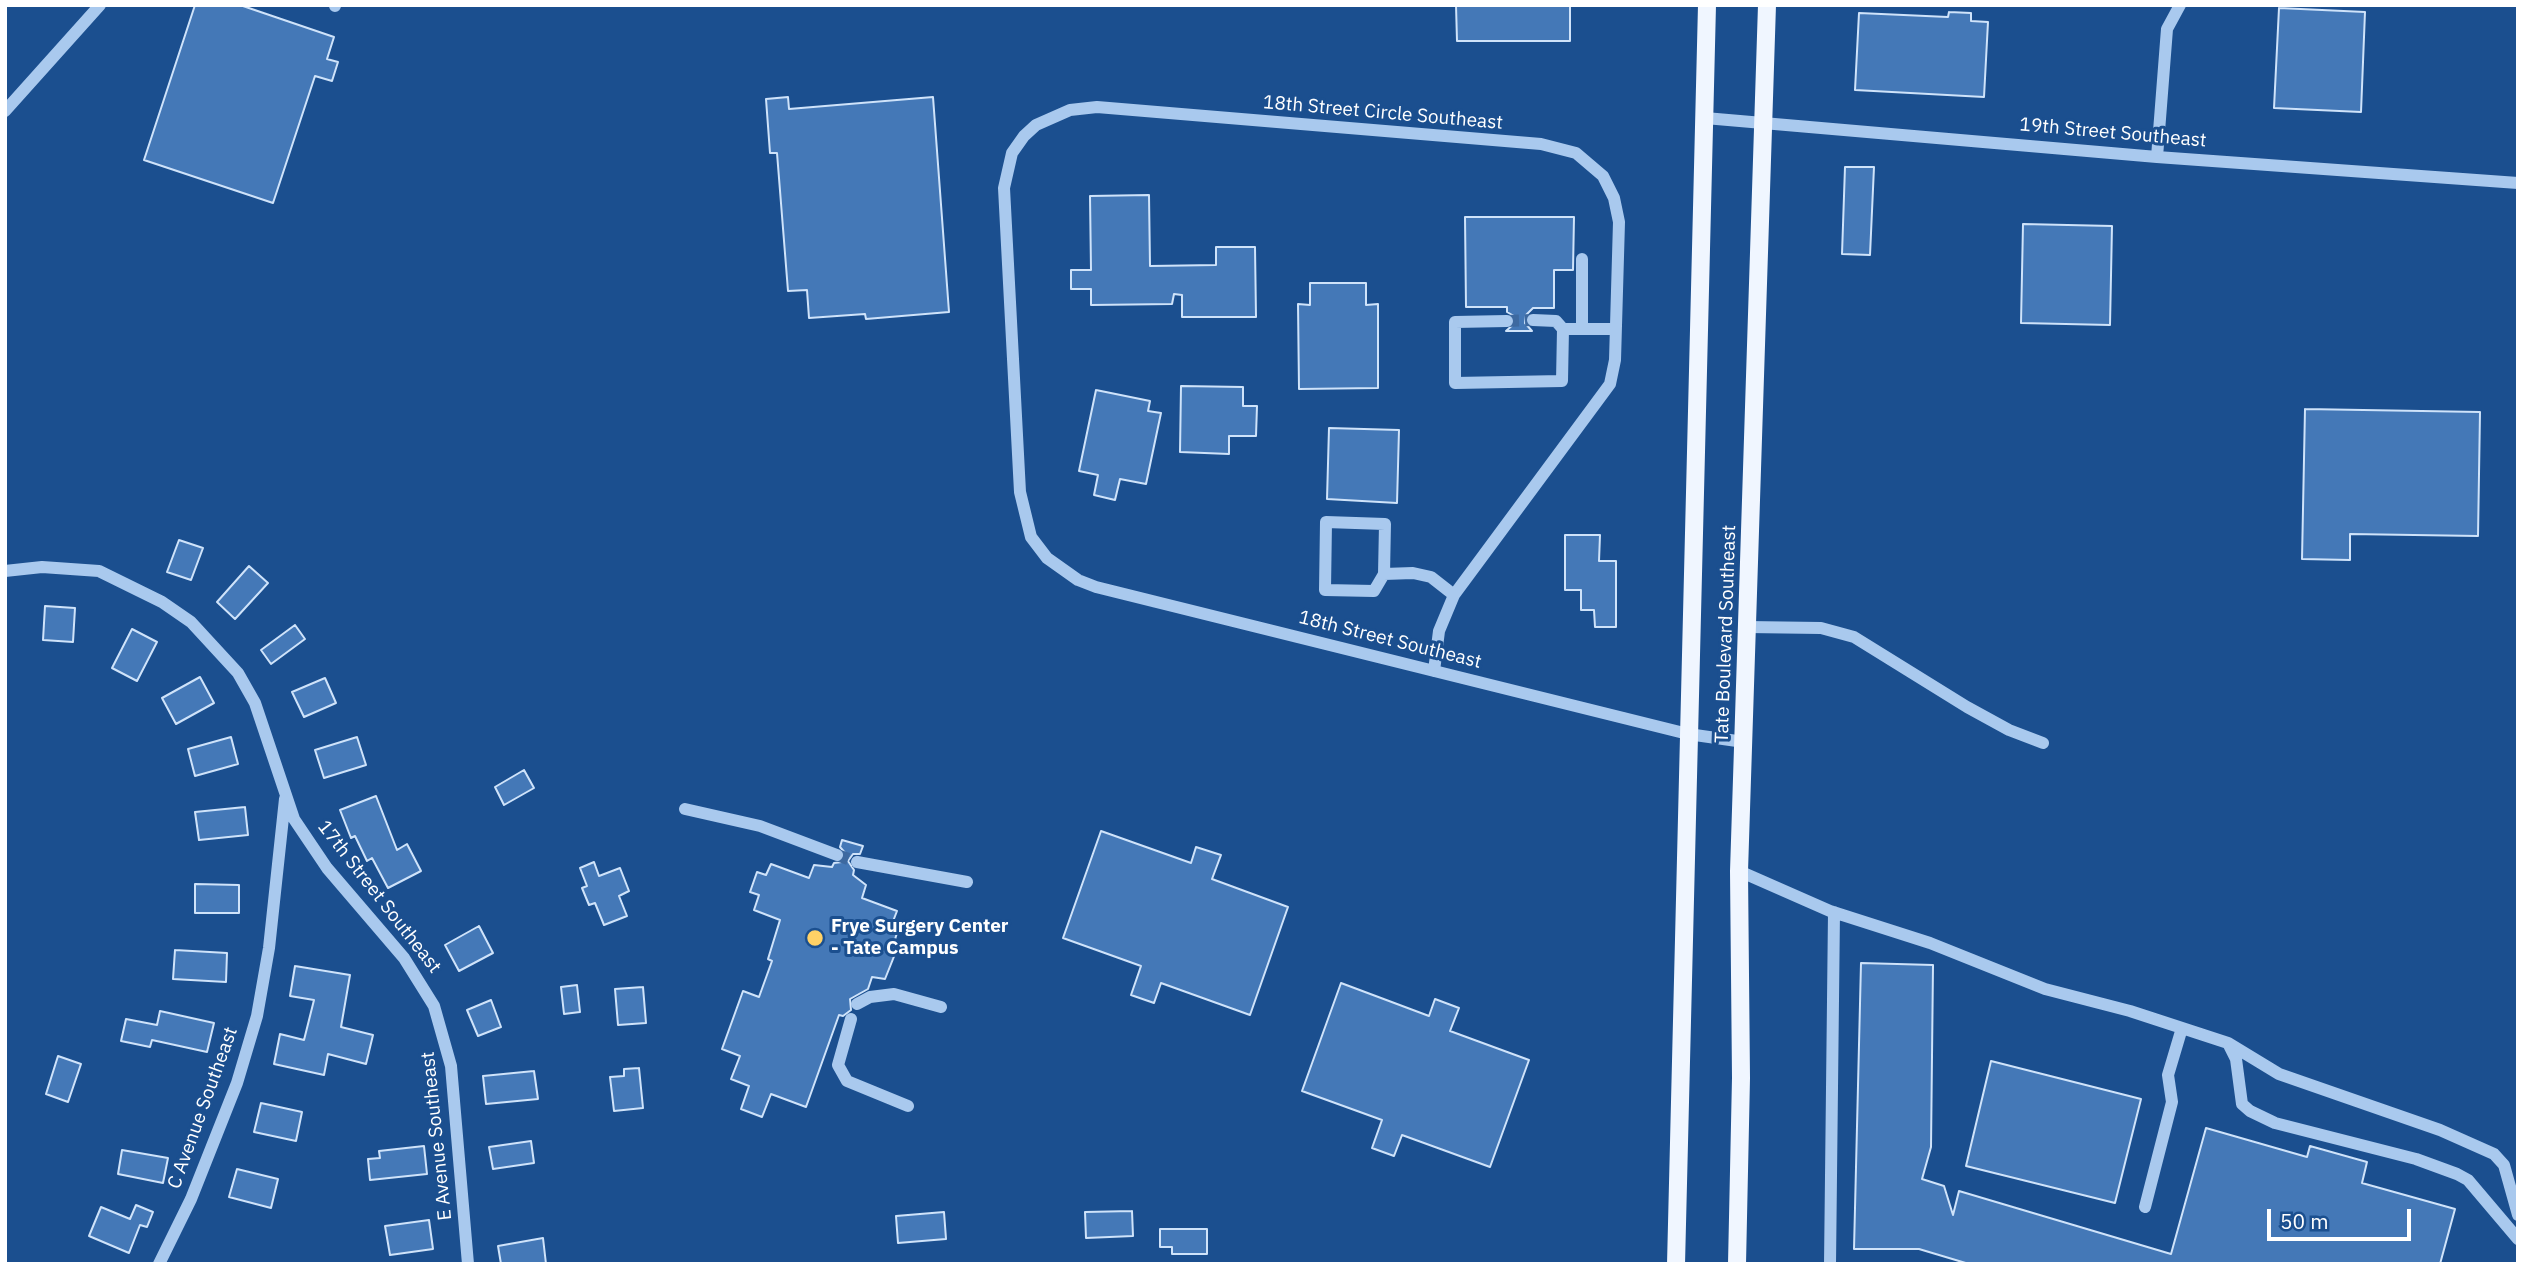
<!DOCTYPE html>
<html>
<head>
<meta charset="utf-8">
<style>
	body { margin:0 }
	#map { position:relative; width:2523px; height:1269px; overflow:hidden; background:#1b4f8f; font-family:"IBM Plex Sans",sans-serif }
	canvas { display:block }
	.frame { position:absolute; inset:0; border:7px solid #fff; pointer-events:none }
	.scale { position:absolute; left:2267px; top:1209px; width:144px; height:32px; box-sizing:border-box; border:4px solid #fff; border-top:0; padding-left:9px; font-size:21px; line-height:24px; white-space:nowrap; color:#fff; -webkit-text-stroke:5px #1b4f8f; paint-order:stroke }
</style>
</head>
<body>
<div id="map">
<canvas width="2523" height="1269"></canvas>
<div class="frame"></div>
<div class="scale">50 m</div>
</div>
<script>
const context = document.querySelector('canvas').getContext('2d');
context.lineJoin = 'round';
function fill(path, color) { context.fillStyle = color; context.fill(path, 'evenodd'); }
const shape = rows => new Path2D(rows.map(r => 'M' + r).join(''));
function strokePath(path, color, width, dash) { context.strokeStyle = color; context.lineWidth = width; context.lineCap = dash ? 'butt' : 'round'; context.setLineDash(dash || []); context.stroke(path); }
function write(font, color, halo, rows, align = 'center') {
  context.font = font + ' "IBM Plex Sans",sans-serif'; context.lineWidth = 6; context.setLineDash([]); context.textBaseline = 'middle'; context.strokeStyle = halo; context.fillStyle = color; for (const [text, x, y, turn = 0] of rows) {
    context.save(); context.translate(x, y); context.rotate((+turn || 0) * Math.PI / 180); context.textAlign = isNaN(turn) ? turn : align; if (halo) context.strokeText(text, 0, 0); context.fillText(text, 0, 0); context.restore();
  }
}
const building = shape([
	[195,5,240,5,334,37,327,59,338,62,332,81,315,76,273,203,144,160,195,5],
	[1456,5,1570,5,1570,41,1457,41,1456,5],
	[2279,8,2365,12,2361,112,2274,108,2279,8],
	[1949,12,1971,13,1971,21,1988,22,1984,97,1855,90,1859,13,1948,17,1949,12],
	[788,97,789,109,933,97,949,312,866,319,865,314,809,318,807,290,788,291,777,153,770,153,766,99,788,97],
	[1845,167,1874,167,1870,255,1842,254,1845,167],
	[1149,195,1150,266,1216,265,1216,247,1255,247,1256,317,1182,317,1182,295,1174,294,1172,304,1091,305,1091,289,1071,289,1071,270,1091,270,1090,196,1149,195],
	[1465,217,1574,217,1573,270,1554,270,1554,308,1533,308,1526,315,1525,323,1532,331,1506,331,1516,322,1514,316,1507,312,1507,307,1466,307,1465,217],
	[2023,224,2112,226,2110,325,2021,323,2023,224],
	[1310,283,1366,283,1366,305,1378,304,1378,388,1299,389,1298,304,1310,305,1310,283],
	[1181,386,1243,387,1243,406,1257,406,1256,436,1229,436,1229,454,1180,452,1181,386],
	[1096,390,1150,401,1148,411,1161,413,1146,484,1120,479,1115,500,1094,495,1098,475,1079,471,1096,390],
	[2305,409,2480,412,2478,536,2350,534,2350,560,2302,559,2305,409],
	[1329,428,1399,430,1397,503,1327,499,1329,428],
	[1565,535,1600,535,1599,561,1616,561,1616,627,1595,627,1594,610,1581,610,1581,590,1565,590,1565,535],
	[179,540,203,548,191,580,167,572,179,540],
	[249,566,268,583,235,619,217,602,249,566],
	[45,606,75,608,73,642,43,640,45,606],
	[295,625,305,639,271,664,261,650,295,625],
	[132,629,157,642,137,681,112,668,132,629],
	[200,677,214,703,176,724,162,698,200,677],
	[325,678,336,703,304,717,292,692,325,678],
	[231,737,238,764,195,776,188,749,231,737],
	[357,737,366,765,324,778,315,750,357,737],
	[524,770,534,788,504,805,495,787,524,770],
	[376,796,397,850,407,844,421,871,388,888,372,858,367,861,355,836,351,838,340,810,376,796],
	[245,807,248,835,199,840,195,812,245,807],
	[1101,831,1191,863,1196,847,1221,855,1212,879,1288,907,1250,1015,1161,983,1154,1003,1131,995,1141,966,1063,938,1101,831],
	[842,840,863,846,860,854,853,854,848,861,854,870,853,875,866,885,862,898,897,911,892,924,899,926,891,953,895,954,885,979,872,977,868,989,850,999,851,1010,843,1016,839,1015,806,1107,771,1094,762,1117,741,1109,749,1086,731,1079,740,1056,722,1049,743,991,759,997,772,961,768,959,780,920,754,910,759,895,750,892,757,872,766,875,771,864,809,878,814,865,832,867,834,863,842,862,846,854,840,847,842,840],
	[594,862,599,876,620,868,629,891,619,896,627,916,604,925,595,903,589,905,582,888,587,886,580,868,594,862],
	[195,884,239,885,239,913,195,913,195,884],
	[479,926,493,953,459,971,445,945,479,926],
	[175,950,227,953,226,982,173,979,175,950],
	[1861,963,1933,965,1931,1147,1922,1179,1944,1186,1953,1215,1959,1191,2171,1254,2206,1128,2307,1157,2310,1146,2367,1162,2362,1183,2455,1209,2440,1264,1969,1264,1919,1249,1854,1249,1861,963],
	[295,966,350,975,341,1027,373,1035,366,1064,328,1054,324,1075,274,1064,280,1034,304,1040,314,1000,290,996,295,966],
	[1341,983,1429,1016,1435,999,1459,1008,1450,1031,1529,1060,1490,1167,1402,1135,1394,1156,1372,1148,1382,1120,1302,1091,1341,983],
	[577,985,580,1012,564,1014,561,987,577,985],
	[643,987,646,1023,618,1025,615,989,643,987],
	[491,1000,501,1027,478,1036,467,1010,491,1000],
	[160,1011,214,1023,207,1052,152,1040,150,1047,121,1041,126,1019,157,1025,160,1011],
	[58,1056,81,1064,68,1102,46,1094,58,1056],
	[1991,1061,2141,1099,2115,1203,1966,1166,1991,1061],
	[639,1068,643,1108,614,1111,610,1077,624,1076,624,1069,639,1068],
	[534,1071,538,1099,486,1104,483,1076,534,1071],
	[261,1103,302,1112,296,1141,254,1132,261,1103],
	[531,1141,534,1163,493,1169,489,1147,531,1141],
	[424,1146,427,1174,370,1180,368,1159,380,1158,379,1151,424,1146],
	[122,1150,168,1158,163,1183,118,1174,122,1150],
	[237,1169,278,1179,271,1208,229,1197,237,1169],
	[136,1205,153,1212,147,1227,140,1225,129,1253,89,1236,101,1207,130,1219,136,1205],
	[1132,1211,1133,1236,1086,1238,1085,1212,1132,1211],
	[944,1212,946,1239,898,1243,896,1216,944,1212],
	[429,1220,433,1249,390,1255,385,1226,429,1220],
	[1160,1229,1207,1229,1207,1254,1172,1254,1172,1247,1160,1247,1160,1229],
	[543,1238,546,1264,501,1264,498,1246,543,1238]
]);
fill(building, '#4478b7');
strokePath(building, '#cfe3fa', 2);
strokePath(shape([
	[1507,321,1533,320],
	[837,855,857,862]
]), '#3d69a0', 12, [12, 6]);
strokePath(shape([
	[335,5,335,6],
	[5,111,100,5],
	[1705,118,2157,157,2518,183],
	[2157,157,2167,29,2180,5],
	[1533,320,1556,321,1563,329],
	[1507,321,1455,322,1455,383,1562,381,1563,329,1615,329],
	[1582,329,1582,259],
	[1326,522,1385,524,1384,574,1374,591,1325,590,1326,522],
	[5,571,42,567,99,571,162,602,191,622,238,673,255,703,294,819,327,868,404,958,434,1006,451,1066,468,1264],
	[1384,574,1413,573,1431,577,1454,595],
	[1747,627,1821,628,1854,637,1967,707,2009,730,2043,743],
	[1434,671,1439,631,1454,595,1610,384,1615,360,1619,222,1614,198,1603,176,1576,153,1541,144,1097,107,1070,110,1036,125,1024,136,1012,153,1004,188,1020,492,1031,537,1047,558,1078,580,1096,587,1688,734,1744,742],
	[685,809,760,826,837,855],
	[857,862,967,882],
	[1739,871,1830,911,1930,943,2045,989,2130,1011,2228,1043,2279,1074,2440,1130,2494,1154,2504,1165,2518,1215],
	[857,1004,870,997,894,994,941,1007],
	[851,1019,838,1065,847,1081,908,1106],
	[2228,1043,2236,1059,2242,1104,2250,1111,2275,1123,2416,1159,2457,1174,2468,1180,2518,1239],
	[2145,1207,2172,1102,2168,1075,2182,1028],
	[159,1264,191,1199,237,1083,257,1016,269,948,285,799],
	[1830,1264,1834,912]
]), '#a9c9ee', 12);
strokePath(shape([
	[1676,1264,1707,5],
	[1737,1264,1741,1078,1739,871,1767,5]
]), '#f0f6ff', 18);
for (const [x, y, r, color] of [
	[815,938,9,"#ffd166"]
]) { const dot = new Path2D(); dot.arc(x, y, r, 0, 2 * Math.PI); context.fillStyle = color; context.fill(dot); strokePath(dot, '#1b4f8f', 2.5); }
write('19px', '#fff', '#1b4f8f', [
	["18th Street Circle Southeast",1383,113,5],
	["19th Street Southeast",2113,133,5],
	["Tate Boulevard Southeast",1726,634,-88],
	["18th Street Southeast",1390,640,14],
	["17th Street Southeast",379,897,52],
	["C Avenue Southeast",203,1108,-70],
	["E Avenue Southeast",437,1136,-96]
]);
write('bold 19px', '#fff', '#1b4f8f', [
	["Frye Surgery Center",831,927],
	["- Tate Campus",831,949]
], 'left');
</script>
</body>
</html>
